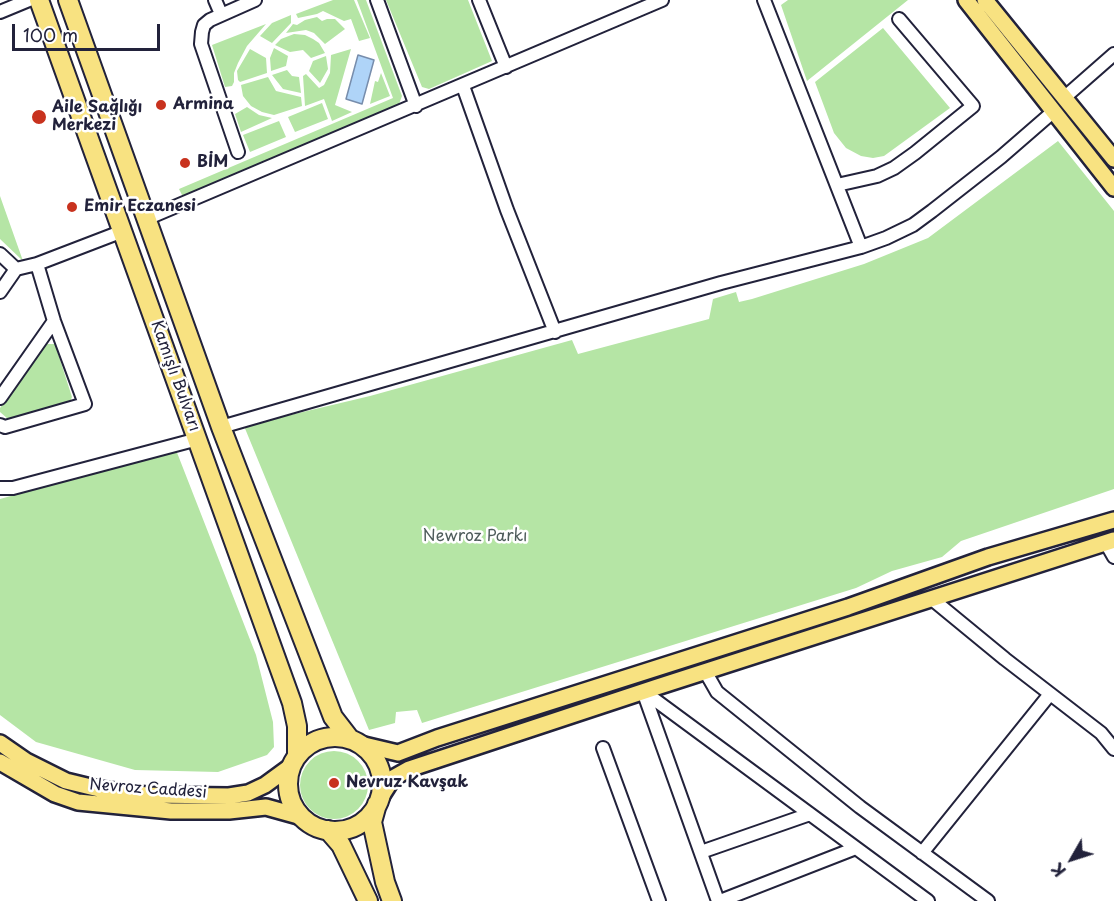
<!DOCTYPE html>
<html>
<head>
<meta charset="utf-8">
<style>
	body { margin:0 }
	#map { position:relative; width:1114px; height:901px; overflow:hidden; background:#fff; font-family:"Playpen Sans",sans-serif }
	canvas { display:block }
	.north { position:absolute; left:1042px; top:829px; width:60px; height:60px; -webkit-text-stroke:4px #fff; paint-order:stroke; rotate:231deg; font-size:16px; font-weight:700; line-height:24px; text-align:center; color:#22223b }
	.north::after { content:''; display:block; margin:auto; width:21px; height:27px; background:#22223b; clip-path:polygon(50% 0,100% 100%,50% 72%,0 100%) }
	.scale { position:absolute; left:12px; top:24px; width:148px; height:27px; box-sizing:border-box; border:3px solid #22223b; border-top:0; padding-left:8px; font-size:18px; line-height:21px; white-space:nowrap; color:#22223b; -webkit-text-stroke:4px #fff; paint-order:stroke }
</style>
</head>
<body>
<div id="map">
<canvas width="1114" height="901"></canvas>
<div class="north">K</div>
<div class="scale">100 m</div>
</div>
<script>
const context = document.querySelector('canvas').getContext('2d');
context.lineJoin = 'round';
function fill(path, color) { context.fillStyle = color; context.fill(path, 'evenodd'); }
const shape = rows => new Path2D(rows.map(r => 'M' + r).join(''));
function strokePath(path, color, width, dash) { context.strokeStyle = color; context.lineWidth = width; context.lineCap = dash ? 'butt' : 'round'; context.setLineDash(dash || []); context.stroke(path); }
function write(font, color, halo, rows, align = 'center') {
  context.font = font + ' "Playpen Sans",sans-serif'; context.lineWidth = 5; context.setLineDash([]); context.textBaseline = 'middle'; context.strokeStyle = halo; context.fillStyle = color; for (const [text, x, y, turn = 0] of rows) {
    context.save(); context.translate(x, y); context.rotate((+turn || 0) * Math.PI / 180); context.textAlign = isNaN(turn) ? turn : align; if (halo) context.strokeText(text, 0, 0); context.fillText(text, 0, 0); context.restore();
  }
}
fill(shape([
	[333,0,354,0,370,38,359,41,351,19,344,21,323,11,317,14,298,18,296,14],
	[357,0,366,0,402,96,399,104,183,197,179,189,393,98],
	[386,0,468,0,492,61,429,89,422,87],
	[788,0,908,0,807,81,781,5],
	[291,15,291,23,272,43,260,36,272,23],
	[317,17,322,21,327,19,335,19,345,29,325,44,314,33,306,30,286,33,293,24,297,25,305,20],
	[266,24,247,46,238,63,234,73,234,82,232,86,225,87,212,45],
	[883,28,950,108,884,156,873,158,861,156,846,148,834,133,815,82],
	[294,34,305,35,313,39,319,43,325,53,311,58,303,50,290,52,275,45,281,39],
	[274,48,288,56,286,66,271,71,270,58],
	[250,49,266,58,267,73,240,82,238,80,237,71],
	[351,49,335,105,352,112,332,121,324,99,305,106,303,76,306,74,319,88,324,85,330,73,331,55],
	[326,56,328,69,320,83,309,71,313,61],
	[287,70,292,76,299,77,301,93,283,89,272,75],
	[381,73,390,96,370,104,375,81,378,82],
	[268,77,276,91,301,97,302,106,274,115,262,112,251,106,243,96,241,85],
	[322,103,328,119,295,132,288,117],
	[247,107,259,115,272,118,241,132,235,114],
	[279,121,286,137,250,152,243,135],
	[1058,141,1114,211,1114,489,961,541,942,557,892,571,856,588,422,723,417,710,396,712,395,723,369,730,244,426,370,396,572,340,578,354,709,319,713,299,736,292,739,302,752,299,864,264,928,238],
	[0,196,23,261,0,239],
	[46,344,55,344,72,397,70,402,8,419,0,412,0,408],
	[176,450,256,655,273,722,274,747,267,755,218,772,135,770,36,742,0,715,0,499],
	'300 785a34 34 0 1 1 68 0a34 34 0 1 1-68 0Z'
]), '#b5e5a5');
const water = shape([
	[358,55,374,60,362,104,346,99,358,55]
]);
fill(water, '#afd4f8');
strokePath(water, '#778dac', 1.5);
const minor = shape([
	[215,0,221,14],
	[377,0,416,106],
	[479,0,506,67],
	[764,0,861,247],
	[0,12,29,0],
	[463,86,507,210,555,332],
	[1065,97,1114,54],
	[238,152,201,44,202,32,204,25,210,20,255,0],
	[837,185,877,176,894,168,915,153,973,106,899,19],
	[146,219,662,0],
	[0,254,16,269],
	[0,292,16,269,37,264,123,231],
	[0,398,54,321],
	[0,425,5,427,85,404,54,321,37,264],
	[221,427,721,283,861,247,886,238,913,225,932,211,1001,157,1054,111],
	[0,488,13,488,198,439],
	[1106,543,1114,557],
	[932,599,1005,659,1101,733,1114,749],
	[705,671,717,692,860,807,988,901],
	[643,691,928,901],
	[643,691,718,901],
	[603,748,659,901],
	[701,852,810,814],
	[922,853,1050,694],
	[720,901,856,848]
]);
const major = shape([
	[966,0,1114,188],
	[985,0,1114,159],
	[0,743,26,761,66,781,99,789,146,795,229,796,248,793,265,785,291,766],
	[360,744,398,753,437,738,848,607,988,557,1114,520],
	[0,762,55,794,78,802,171,811,229,811,266,807,302,817],
	[377,803,393,778,409,769,657,687,1114,540]
]);
const highway = shape([
	[39,0,292,703,297,726,297,755],
	[68,0,221,427,333,717,350,739],
	'288 784a47 47 0 1 1 94 0a47 47 0 1 1-94 0Z',
	[377,804,372,822,385,882,392,901],
	[328,830,341,845,368,901]
]);
strokePath(minor, '#22223b', 16);
strokePath(major, '#22223b', 20);
strokePath(highway, '#22223b', 22);
strokePath(minor, '#fff', 12);
strokePath(major, '#f8e281', 15);
strokePath(highway, '#f8e281', 18);
for (const [x, y, r, color] of [
	[161,105,6,"#c8321e"],
	[39,117,8,"#c8321e"],
	[185,163,6,"#c8321e"],
	[72,207,6,"#c8321e"],
	[334,783,6,"#c8321e"]
]) { const dot = new Path2D(); dot.arc(x, y, r, 0, 2 * Math.PI); context.fillStyle = color; context.fill(dot); strokePath(dot, '#fff', 2); }
write('bold 16px', '#22223b', '#fff', [
	["Armina",173,105],
	["Aile Sağlığı",52,108],
	["Merkezi",52,126],
	["BİM",197,163],
	["Emir Eczanesi",84,207],
	["Nevruz Kavşak",346,783]
], 'left');
write('16px', '#22223b', '#fff', [
	["Kamışlı Bulvarı",175,376,70],
	["Nevroz Caddesi",148,789,4]
]);
write('16px', '#4e5c5b', '#fff', [
	["Newroz Parkı",475,537]
]);
</script>
</body>
</html>
